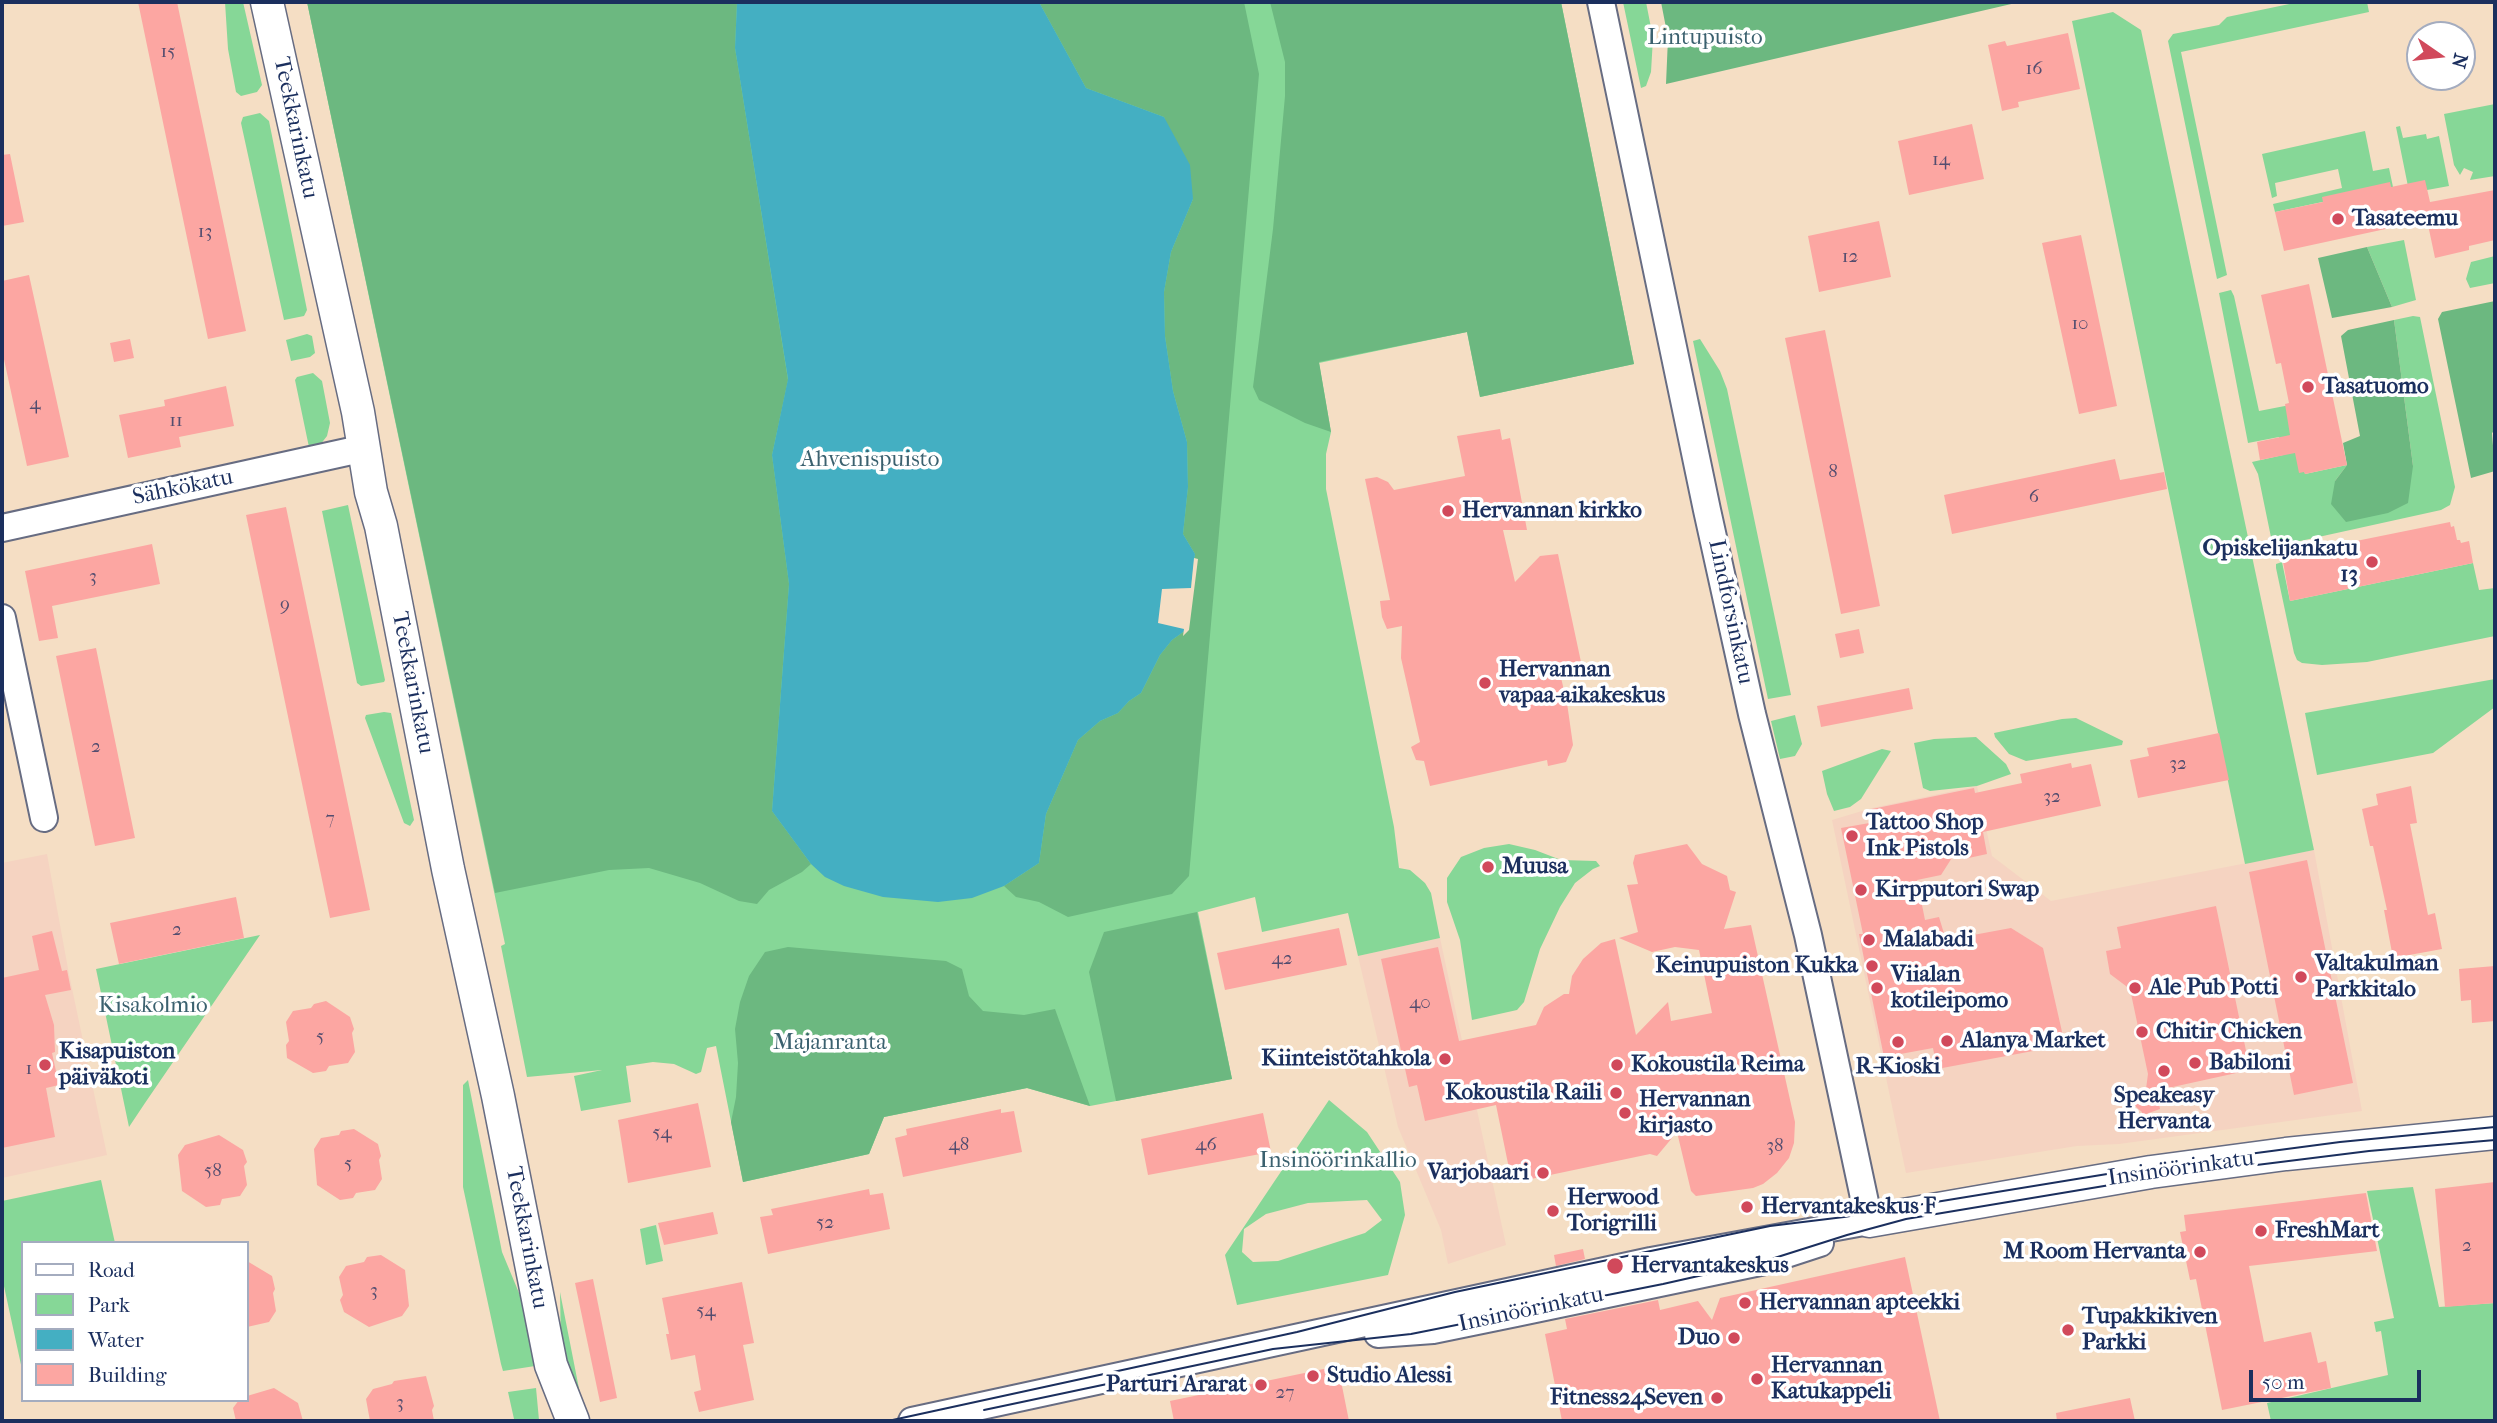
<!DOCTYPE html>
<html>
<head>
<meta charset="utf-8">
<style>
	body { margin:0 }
	#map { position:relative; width:2497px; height:1423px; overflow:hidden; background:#f5dec4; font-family:"IM FELL French Canon",serif }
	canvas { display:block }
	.frame { position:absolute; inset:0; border:4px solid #1b2f5e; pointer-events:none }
	.legend { position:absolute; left:21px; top:1241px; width:228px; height:161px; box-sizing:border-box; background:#fff; border:2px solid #a4acbf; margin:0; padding:9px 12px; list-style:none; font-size:21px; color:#1b2f5e }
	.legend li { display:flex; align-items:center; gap:14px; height:35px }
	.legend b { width:35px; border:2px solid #a4acbf }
	.north { position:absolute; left:2406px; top:21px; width:70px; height:70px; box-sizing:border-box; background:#fff; border:2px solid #a4acbf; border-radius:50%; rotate:104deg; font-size:19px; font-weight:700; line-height:28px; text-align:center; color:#1b2f5e }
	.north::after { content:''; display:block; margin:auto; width:24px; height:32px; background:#d1495b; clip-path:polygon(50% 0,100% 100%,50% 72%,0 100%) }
	.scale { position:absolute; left:2249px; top:1370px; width:172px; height:32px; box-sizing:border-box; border:4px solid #1b2f5e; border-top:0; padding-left:9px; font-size:21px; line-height:24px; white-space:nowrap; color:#1b2f5e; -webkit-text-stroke:5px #fff; paint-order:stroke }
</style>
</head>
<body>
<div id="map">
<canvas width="2497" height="1423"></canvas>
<div class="frame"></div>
<ul class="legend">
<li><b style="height:9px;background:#fff"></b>Road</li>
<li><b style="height:19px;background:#86d797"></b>Park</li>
<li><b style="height:19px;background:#44afc2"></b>Water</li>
<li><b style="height:19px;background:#fca6a2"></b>Building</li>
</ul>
<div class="north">N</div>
<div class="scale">50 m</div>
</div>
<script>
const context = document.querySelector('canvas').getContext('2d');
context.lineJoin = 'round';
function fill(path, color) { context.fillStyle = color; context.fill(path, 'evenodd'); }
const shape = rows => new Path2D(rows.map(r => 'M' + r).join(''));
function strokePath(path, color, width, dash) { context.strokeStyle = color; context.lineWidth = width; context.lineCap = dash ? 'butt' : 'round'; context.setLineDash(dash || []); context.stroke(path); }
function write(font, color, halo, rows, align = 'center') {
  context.font = font + ' "IM FELL French Canon",serif'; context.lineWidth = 7; context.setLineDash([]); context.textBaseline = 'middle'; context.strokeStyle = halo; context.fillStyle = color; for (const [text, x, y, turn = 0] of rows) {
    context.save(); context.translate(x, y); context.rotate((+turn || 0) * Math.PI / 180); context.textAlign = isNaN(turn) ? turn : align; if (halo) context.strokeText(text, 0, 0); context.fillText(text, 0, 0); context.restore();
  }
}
fill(shape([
	[1977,786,1992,856,2051,901,2314,850,2362,1111,2119,1144,2077,1146,1906,1173,1832,820,1872,808],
	[47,854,69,974,107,1155,2,1178,2,863],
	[1440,938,1506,1245,1448,1264,1441,1230,1398,1127,1358,956]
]), '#f5d3c1');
fill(shape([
	[225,2,243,2,262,85,257,92,241,96,236,92,228,49],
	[307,2,1561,2,1634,364,1480,397,1467,332,1319,363,1331,432,1326,454,1326,489,1394,827,1399,868,1410,870,1425,883,1431,893,1440,938,1358,956,1348,913,1262,932,1255,897,1198,912,1232,1079,1090,1106,1027,1088,884,1117,869,1154,743,1182,716,1046,707,1048,701,1072,696,1074,674,1064,653,1062,626,1066,631,1102,581,1111,574,1076,602,1070,527,1077,501,946,505,944],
	[1623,2,1646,2,1653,38,1651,72,1646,86,1641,88],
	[2299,2,2367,2,2369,12,2181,52,2227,275,2217,279,2168,41,2173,34,2219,25,2227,17],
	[2113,12,2141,30,2314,850,2245,864,2072,21],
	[2495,104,2495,176,2470,180,2473,172,2464,168,2460,175,2454,165,2444,114],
	[260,113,269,121,307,310,304,316,284,320,241,123,243,117],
	[2400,126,2403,138,2426,134,2427,139,2439,136,2449,186,2427,190,2415,221,2396,127],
	[2365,131,2373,171,2389,168,2393,187,2275,212,2273,204,2342,188,2338,169,2275,183,2277,196,2272,198,2262,154],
	[2404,240,2416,300,2392,307,2367,247],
	[2495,256,2495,283,2470,288,2466,279,2471,262],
	[2231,290,2234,296,2259,411,2290,405,2305,474,2347,465,2335,481,2413,466,2394,320,2413,316,2420,317,2455,487,2450,505,2441,510,2273,547,2258,474,2252,462,2283,455,2279,437,2248,443,2219,293],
	[307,334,312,336,315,353,310,357,291,361,286,340],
	[1700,339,1720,371,1727,389,1791,695,1768,699,1693,341],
	[313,373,322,381,330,423,327,436,320,445,310,452,295,380,297,377],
	[348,505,385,680,384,682,361,686,357,683,322,511],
	[2282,562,2290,601,2473,563,2479,590,2495,588,2495,636,2367,662,2322,665,2302,663,2297,660,2294,653,2276,568,2276,564],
	[2495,679,2495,707,2433,753,2317,775,2305,713],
	[384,712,391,713,414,820,410,826,404,823,365,718,366,715],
	[1795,715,1802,744,1795,756,1780,759,1771,721],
	[2076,718,2123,741,2122,745,2026,761,2009,754,1995,737,1994,733,2062,719],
	[1976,737,2006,764,2011,774,1977,786,1930,791,1923,788,1914,743,1934,739],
	[1882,749,1891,751,1861,799,1850,807,1834,811,1827,794,1822,771],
	[1509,844,1535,850,1561,860,1596,861,1600,866,1593,869,1575,883,1560,907,1540,949,1524,1002,1517,1010,1472,1020,1460,940,1447,902,1447,878,1461,857,1484,848],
	[260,935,145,1103,129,1127,96,969],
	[468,1080,502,1252,524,1305,535,1366,503,1371,501,1364,463,1187,463,1085],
	[1329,1100,1367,1132,1400,1182,1405,1215,1388,1275,1237,1305,1225,1255],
	[1367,1200,1382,1220,1365,1233,1278,1261,1253,1262,1242,1252,1244,1229,1266,1214,1308,1203],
	[101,1180,115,1243,23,1243,23,1374,2,1277,2,1201],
	[2413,1187,2439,1307,2495,1303,2495,1421,2271,1421,2267,1403,2388,1375,2381,1331,2376,1332,2374,1322,2394,1318,2367,1191],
	[656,1225,663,1261,646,1265,640,1229],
	[560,1292,583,1409,578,1410,561,1345],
	[536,1388,539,1420,519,1421,514,1419,508,1392]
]), '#86d797');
fill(shape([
	[307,2,737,2,735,48,788,380,772,455,789,584,772,811,811,864,802,872,769,890,757,904,739,901,700,883,649,868,609,870,495,893],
	[1039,2,1244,2,1259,74,1189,876,1172,894,1068,917,1039,902,1016,897,1004,886,1039,863,1046,814,1078,740,1100,721,1118,713,1129,701,1141,693,1160,655,1172,640,1186,630,1195,554,1183,534,1188,487,1187,442,1173,391,1165,336,1164,292,1171,252,1193,199,1164,117,1086,88],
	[1270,2,1561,2,1634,364,1480,397,1467,332,1319,362,1331,432,1305,423,1259,400,1253,387,1273,229,1285,96,1285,62],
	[1661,2,2020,2,1666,84,1668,38],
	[2367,247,2392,307,2332,318,2318,258],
	[2495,301,2495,430,2492,433,2495,471,2471,478,2438,319,2442,312],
	[2394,320,2413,466,2408,503,2388,513,2346,522,2331,504,2335,481,2347,465,2343,443,2360,436,2341,336,2348,330],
	[1197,912,1232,1079,1116,1101,1089,972,1104,932],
	[788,947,946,961,962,969,969,996,983,1011,1024,1015,1055,1009,1090,1106,1027,1088,884,1117,869,1154,743,1182,731,1122,736,1097,738,1063,735,1029,740,1002,749,976,765,952]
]), '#6cb880');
fill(shape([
	[737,2,1039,2,1086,88,1164,117,1190,165,1193,199,1171,252,1164,292,1165,336,1173,391,1187,442,1188,487,1183,534,1195,554,1186,630,1172,640,1160,655,1141,693,1129,701,1118,713,1100,721,1078,740,1046,814,1039,863,1004,886,972,898,938,902,883,897,844,886,825,877,811,864,772,811,789,584,772,455,788,379,735,48]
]), '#44afc2');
fill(shape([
	[1194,558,1198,559,1189,630,1183,636,1184,629,1158,623,1162,589,1191,588]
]), '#f5dec4');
fill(shape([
	[138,2,177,2,246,331,208,339],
	[2068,33,2080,89,2018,102,2019,107,2002,111,1988,45,2005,41,2007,46],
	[1972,124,1984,179,1909,195,1898,141],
	[10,154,24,222,2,226,2,155],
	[2425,180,2430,202,2495,190,2495,240,2469,246,2469,250,2435,258,2427,220,2284,251,2275,212,2323,202,2322,197,2390,182,2391,187],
	[1879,221,1891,277,1819,292,1808,236],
	[2081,235,2117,406,2079,414,2042,243],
	[29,275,69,457,27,466,2,350,2,281],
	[2309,284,2347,465,2305,474,2304,472,2299,473,2295,453,2260,460,2257,442,2290,435,2285,404,2289,403,2281,363,2276,364,2261,295],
	[1825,330,1880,606,1841,614,1785,338],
	[130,339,134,358,114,362,110,343],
	[226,386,234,426,179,437,181,447,128,458,119,415,165,406,164,400],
	[1500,429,1502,440,1510,438,1527,530,1503,530,1515,582,1540,556,1558,554,1581,662,1558,665,1567,703,1573,745,1566,762,1548,766,1547,760,1430,786,1424,761,1416,760,1411,747,1420,742,1401,658,1402,626,1387,629,1382,617,1380,601,1390,600,1365,479,1377,477,1388,482,1394,490,1465,476,1457,436],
	[2115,459,2120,480,2164,472,2167,489,1952,534,1944,495],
	[286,507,370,910,330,918,246,515],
	[2450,522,2451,527,2454,526,2457,540,2460,540,2461,543,2469,541,2473,563,2290,601,2282,556],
	[152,544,160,584,52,606,58,638,39,641,25,571],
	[1859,629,1864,653,1840,658,1835,634],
	[96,648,135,838,95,846,56,656],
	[1909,688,1913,709,1821,727,1817,706],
	[2219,733,2229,780,2138,798,2130,760,2149,756,2147,748],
	[2071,763,2072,768,2091,764,2101,806,1983,832,1987,854,1964,859,1955,853,1941,875,1917,880,1925,920,1939,917,1946,940,2011,928,2043,948,2065,1045,1937,1069,1933,1048,1884,1057,1859,934,1863,934,1841,828,1875,822,1872,809,1974,788,1975,793,2022,783,2020,774],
	[2411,786,2417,823,2410,824,2428,915,2435,913,2442,949,2393,958,2384,910,2387,910,2373,846,2370,846,2362,809,2378,805,2376,794],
	[1687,844,1702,864,1727,876,1730,890,1736,892,1724,929,1751,925,1795,1122,1794,1143,1789,1158,1777,1173,1763,1184,1753,1188,1696,1196,1691,1191,1677,1132,1657,1156,1650,1154,1512,1183,1496,1105,1425,1121,1417,1085,1409,1087,1381,959,1438,947,1459,1041,1536,1025,1544,1007,1564,994,1569,994,1572,976,1583,959,1601,943,1615,939,1636,1035,1668,1002,1671,1021,1712,1013,1699,950,1675,947,1652,952,1619,938,1638,932,1627,885,1638,884,1633,863,1635,855],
	[2307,860,2353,1083,2294,1095,2249,872],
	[236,897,244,938,119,964,110,923],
	[2216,906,2250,1070,2168,1088,2158,1100,2160,1109,2146,1114,2141,1119,2142,1112,2135,1106,2136,1098,2139,1093,2146,1089,2148,1074,2130,989,2110,974,2106,951,2121,948,2117,927],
	[1339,928,1347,965,1225,990,1217,953],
	[52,931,62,971,67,970,71,990,45,995,54,1025,55,1052,52,1053,59,1085,46,1088,55,1137,2,1148,2,978,39,970,32,936],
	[2495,966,2495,1021,2472,1023,2471,1000,2461,1001,2459,969],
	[326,1001,350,1017,354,1029,352,1033,355,1052,348,1063,329,1066,326,1071,313,1073,287,1058,286,1045,289,1041,286,1022,293,1011,311,1008,314,1004],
	[698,1103,711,1167,628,1183,618,1120],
	[1001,1109,1001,1113,1014,1111,1022,1152,903,1177,895,1138,907,1135,906,1129],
	[1263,1113,1271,1152,1148,1175,1141,1139],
	[354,1129,378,1144,381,1156,379,1160,382,1179,375,1190,356,1193,353,1198,340,1200,317,1185,314,1149,321,1138,339,1135,341,1131],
	[219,1135,243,1150,247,1162,244,1166,247,1185,240,1196,222,1199,220,1205,206,1207,182,1191,178,1155,185,1145],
	[2495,1182,2495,1303,2445,1307,2435,1189],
	[869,1189,870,1195,883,1193,890,1229,768,1254,760,1217,773,1215,771,1209],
	[2366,1193,2377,1251,2249,1266,2264,1342,2311,1332,2318,1363,2326,1361,2331,1388,2222,1410,2196,1279,2190,1280,2180,1232,2186,1231,2184,1215],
	[713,1212,718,1234,664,1245,658,1223],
	[1583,1249,1585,1259,1556,1266,1554,1255],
	[381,1255,405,1270,409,1306,402,1316,369,1327,344,1312,340,1300,343,1295,339,1277,346,1266,364,1262,367,1257],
	[1905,1257,1940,1421,1562,1421,1545,1334,1567,1329,1565,1319,1658,1300,1660,1310,1698,1301,1712,1320,1720,1298],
	[247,1261,272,1276,275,1289,273,1293,276,1311,269,1322,247,1327],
	[593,1279,617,1398,600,1402,575,1283],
	[742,1282,754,1343,743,1345,754,1400,699,1412,694,1392,701,1390,695,1355,671,1360,666,1334,669,1334,662,1298],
	[1338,1366,1349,1421,1174,1421,1170,1401],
	[426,1376,434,1406,432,1410,434,1421,370,1421,366,1399,373,1389,392,1384,394,1381],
	[274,1388,298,1403,303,1421,236,1421,233,1408,239,1400,247,1400,247,1396],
	[2130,1398,2135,1421,2057,1421,2056,1413]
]), '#fca6a2');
const minor = shape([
	[1601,2,1707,510,1752,714,1808,935,1869,1221],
	[2,528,365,448],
	[2,618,44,818],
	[1378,1334,1433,1330,1516,1313,1765,1261,1820,1243],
	[912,1421,1651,1261,1869,1221]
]);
const tertiary = shape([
	[267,2,358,412,371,492,381,526,448,869,498,1096,551,1365,573,1421],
	[1869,1221,2151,1172,2286,1154,2495,1133]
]);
strokePath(minor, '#676c82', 30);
strokePath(tertiary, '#676c82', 35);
strokePath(minor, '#fff', 26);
strokePath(tertiary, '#fff', 32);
strokePath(shape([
	[984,1410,1273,1349,1411,1334,1663,1284,1765,1261,1847,1235,1906,1219,2152,1178,2369,1151,2495,1140],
	[888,1421,1297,1332,1455,1292,1770,1226,1844,1217,2150,1167,2340,1142,2495,1127]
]), '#1b2f5e', 2);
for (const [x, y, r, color] of [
	[2338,219,7,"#d1495b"],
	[2308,387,7,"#d1495b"],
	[1448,511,7,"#d1495b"],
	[2372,562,7,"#d1495b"],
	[1485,683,7,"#d1495b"],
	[1852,836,7,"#d1495b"],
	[1488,867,7,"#d1495b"],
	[1861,890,7,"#d1495b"],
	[1869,940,7,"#d1495b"],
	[1872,966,7,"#d1495b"],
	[2301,977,7,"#d1495b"],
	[1877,988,7,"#d1495b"],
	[2135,988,7,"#d1495b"],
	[2142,1032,7,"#d1495b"],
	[1947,1041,7,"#d1495b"],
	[1898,1042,7,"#d1495b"],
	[1445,1059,7,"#d1495b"],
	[2195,1063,7,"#d1495b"],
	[45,1065,7,"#d1495b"],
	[1617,1065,7,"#d1495b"],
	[2164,1071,7,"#d1495b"],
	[1616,1093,7,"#d1495b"],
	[1625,1113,7,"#d1495b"],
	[1543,1173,7,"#d1495b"],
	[1747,1207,7,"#d1495b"],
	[1553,1211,7,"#d1495b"],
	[2261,1231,7,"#d1495b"],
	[2200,1252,7,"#d1495b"],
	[1615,1266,9,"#d1495b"],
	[1745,1303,7,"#d1495b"],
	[2068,1330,7,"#d1495b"],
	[1734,1338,7,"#d1495b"],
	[1313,1376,7,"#d1495b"],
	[1757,1379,7,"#d1495b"],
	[1261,1385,7,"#d1495b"],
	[1717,1398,7,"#d1495b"]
]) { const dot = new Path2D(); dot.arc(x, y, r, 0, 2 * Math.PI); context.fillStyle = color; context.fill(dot); strokePath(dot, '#fff', 2.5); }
write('19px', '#534d6f', null, [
	["15",168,52],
	["16",2034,69],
	["14",1941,160],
	["13",205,232],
	["12",1850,257],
	["10",2080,324],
	["4",35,404],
	["11",176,421],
	["8",1833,472],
	["6",2034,497],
	["3",93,577],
	["9",285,605],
	["2",96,747],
	["32",2178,764],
	["32",2052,797],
	["7",330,819],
	["2",177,930],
	["42",1282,959],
	["40",1420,1003],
	["5",320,1037],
	["1",29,1069],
	["54",662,1133],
	["48",959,1145],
	["46",1206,1145],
	["38",1775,1146],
	["5",348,1164],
	["58",213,1171],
	["52",825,1223],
	["2",2467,1246],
	["3",374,1291],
	["54",706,1311],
	["27",1285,1393],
	["3",400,1403]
]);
write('23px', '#3b616f', '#fff', [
	["Lintupuisto",1705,38],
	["Ahvenispuisto",870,460],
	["Kisakolmio",153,1006],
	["Majanranta",830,1043],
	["Insinöörinkallio",1338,1161]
]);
write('23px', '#1b2f5e', '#fff', [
	["Teekkarinkatu",295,128,78],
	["Sähkökatu",183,488,-12],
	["Lindforsinkatu",1730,612,78],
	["Teekkarinkatu",412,683,79],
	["Insinöörinkatu",2181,1169,-8],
	["Teekkarinkatu",526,1238,79],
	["Insinöörinkatu",1531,1310,-12]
]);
write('bold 23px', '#1b2f5e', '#fff', [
	["Tasateemu",2352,219],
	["Tasatuomo",2322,387],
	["Hervannan kirkko",1462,511],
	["Opiskelijankatu",2358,549,"right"],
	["13",2358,575,"right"],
	["Hervannan",1499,670],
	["vapaa-aikakeskus",1499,696],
	["Tattoo Shop",1866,823],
	["Ink Pistols",1866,849],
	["Muusa",1502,867],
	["Kirpputori Swap",1875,890],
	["Malabadi",1883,940],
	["Valtakulman",2315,964],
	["Parkkitalo",2315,990],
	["Keinupuiston Kukka",1858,966,"right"],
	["Viialan",1891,975],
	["kotileipomo",1891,1001],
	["Ale Pub Potti",2149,988],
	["Chitir Chicken",2156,1032],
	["Alanya Market",1961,1041],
	["Kisapuiston",59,1052],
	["päiväkoti",59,1078],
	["Kiinteistötahkola",1431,1059,"right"],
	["Babiloni",2209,1063],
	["Kokoustila Reima",1631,1065],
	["R-Kioski",1898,1067,"center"],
	["Kokoustila Raili",1602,1093,"right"],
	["Speakeasy",2164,1096,"center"],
	["Hervanta",2164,1122,"center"],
	["Hervannan",1639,1100],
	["kirjasto",1639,1126],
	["Varjobaari",1529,1173,"right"],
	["Herwood",1567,1198],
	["Torigrilli",1567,1224],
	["Hervantakeskus F",1761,1207],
	["FreshMart",2275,1231],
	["M Room Hervanta",2186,1252,"right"],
	["Hervantakeskus",1631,1266],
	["Hervannan apteekki",1759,1303],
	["Tupakkikiven",2082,1317],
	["Parkki",2082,1343],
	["Duo",1720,1338,"right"],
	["Hervannan",1771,1366],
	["Katukappeli",1771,1392],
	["Studio Alessi",1327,1376],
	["Parturi Ararat",1247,1385,"right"],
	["Fitness24Seven",1703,1398,"right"]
], 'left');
</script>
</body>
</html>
